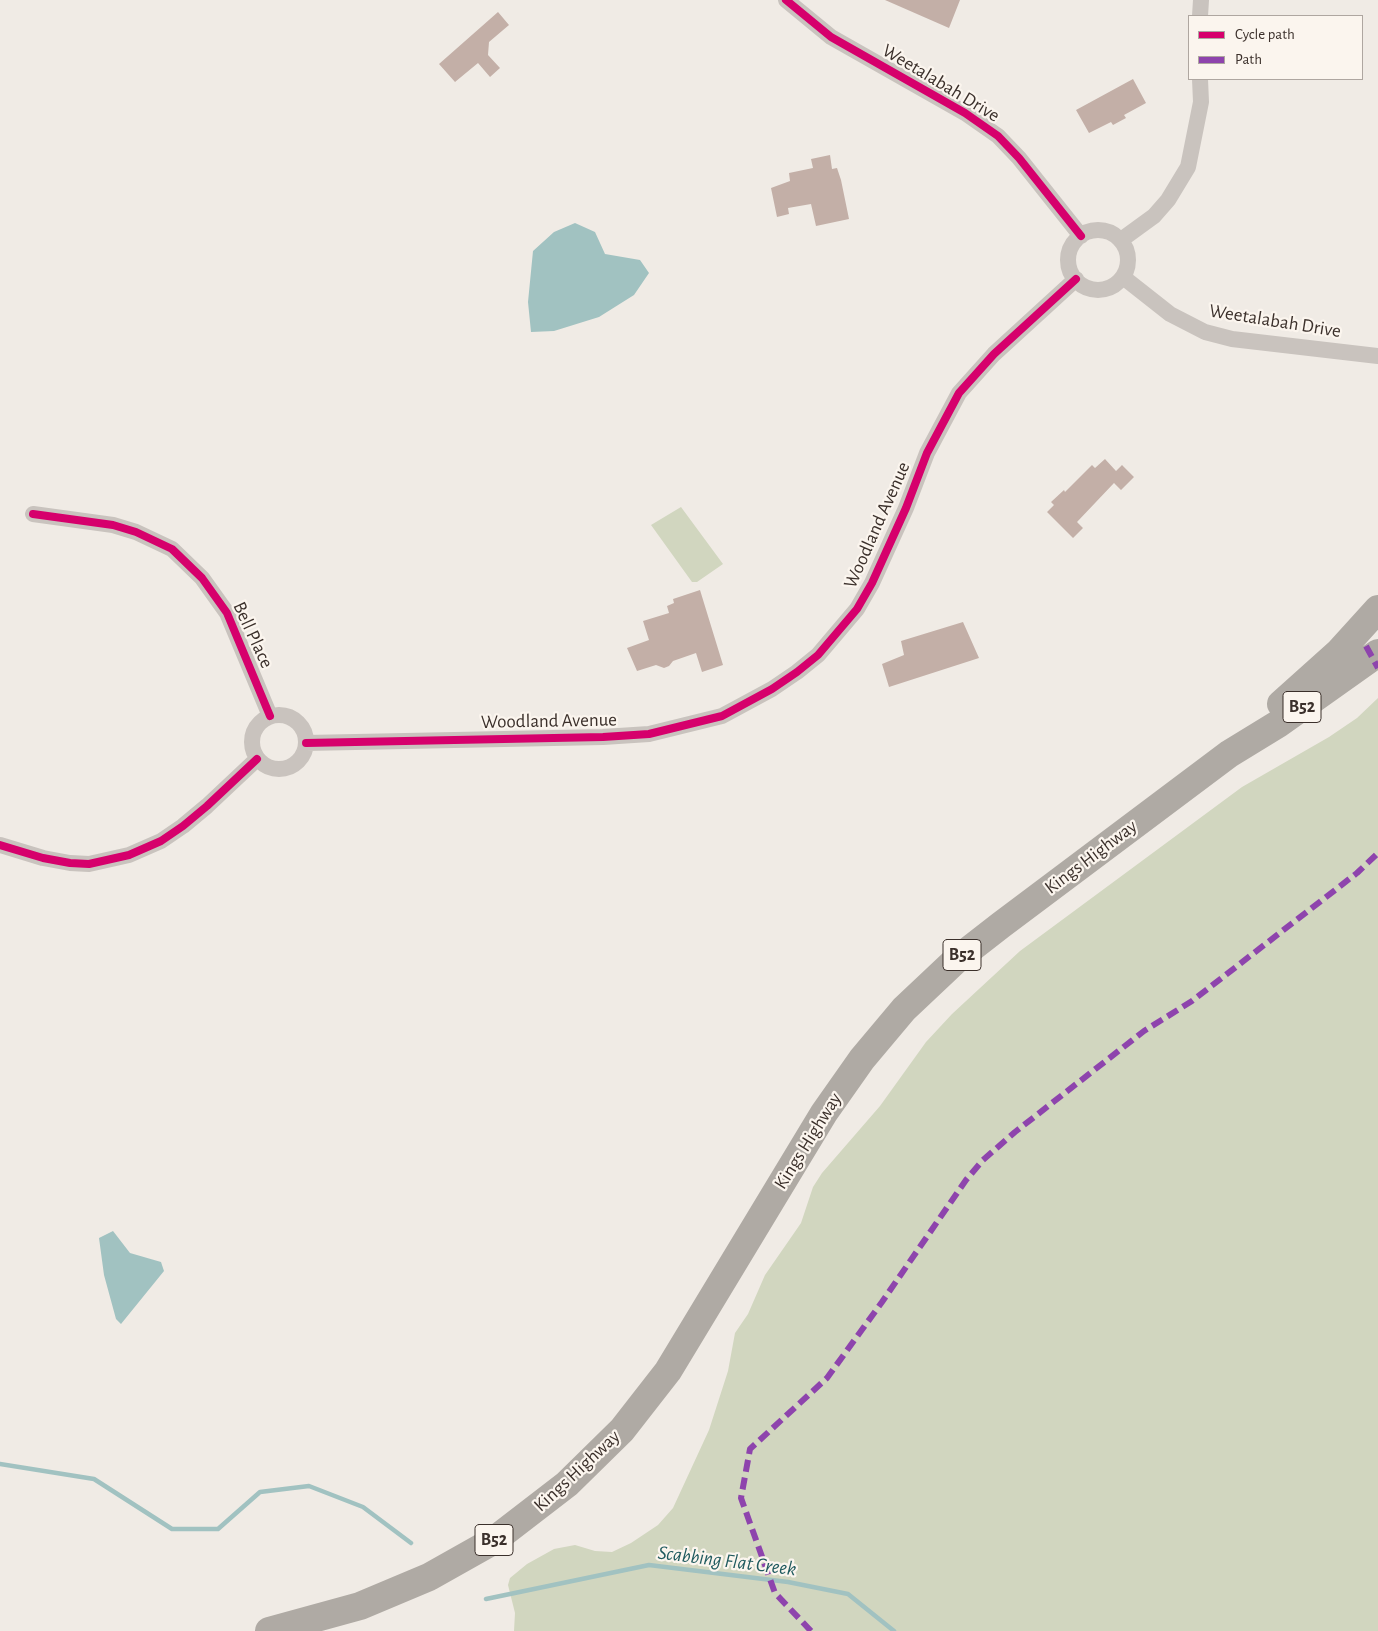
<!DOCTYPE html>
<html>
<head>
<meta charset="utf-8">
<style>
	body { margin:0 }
	#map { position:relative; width:1378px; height:1631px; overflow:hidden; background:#f0ebe5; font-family:"Alegreya Sans",sans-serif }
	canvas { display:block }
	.legend { position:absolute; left:1188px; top:15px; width:175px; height:65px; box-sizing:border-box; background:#fbf5ee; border:1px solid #aea6a0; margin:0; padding:6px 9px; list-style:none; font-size:15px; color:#3b302b }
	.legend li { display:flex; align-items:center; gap:10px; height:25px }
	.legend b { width:25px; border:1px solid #aea6a0 }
</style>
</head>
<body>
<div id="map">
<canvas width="1378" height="1631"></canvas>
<ul class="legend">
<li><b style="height:6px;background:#d6006c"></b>Cycle path</li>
<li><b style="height:6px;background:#8e44ad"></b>Path</li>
</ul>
</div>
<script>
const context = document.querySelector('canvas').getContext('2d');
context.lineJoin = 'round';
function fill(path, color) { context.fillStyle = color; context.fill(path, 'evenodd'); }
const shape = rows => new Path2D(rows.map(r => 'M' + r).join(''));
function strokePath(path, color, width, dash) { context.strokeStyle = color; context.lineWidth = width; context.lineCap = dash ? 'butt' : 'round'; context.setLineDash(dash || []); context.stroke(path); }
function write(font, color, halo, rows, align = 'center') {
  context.font = font + ' "Alegreya Sans",sans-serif'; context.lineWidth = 4.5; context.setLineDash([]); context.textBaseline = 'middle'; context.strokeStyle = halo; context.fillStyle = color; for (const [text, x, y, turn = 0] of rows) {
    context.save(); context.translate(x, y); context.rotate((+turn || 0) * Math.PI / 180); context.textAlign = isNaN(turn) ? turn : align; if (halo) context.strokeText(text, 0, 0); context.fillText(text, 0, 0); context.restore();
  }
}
fill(shape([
	[681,507,723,564,697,582,692,582,651,525],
	[1378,698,1378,1631,514,1631,515,1613,508,1585,510,1578,527,1564,554,1549,575,1545,595,1551,612,1552,631,1543,658,1525,673,1508,709,1430,728,1371,735,1333,748,1314,765,1275,801,1223,813,1187,822,1173,880,1106,926,1042,952,1014,1020,951,1242,787,1329,737,1357,718]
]), '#d1d6bf');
fill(shape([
	[575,223,595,232,605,254,640,260,649,273,634,295,599,317,554,331,531,332,528,302,533,251,554,232],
	[113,1231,130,1253,161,1262,164,1271,121,1324,116,1319,104,1275,99,1238]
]), '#a1c2c1');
strokePath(shape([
	[0,1464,94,1479,172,1529,218,1529,260,1492,309,1486,363,1507,411,1543],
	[486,1599,649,1565,788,1582,848,1594,894,1631]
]), '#a1c2c1', 4.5);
fill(shape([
	[885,0,960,0,949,28],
	[498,12,509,25,489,42,488,55,500,68,490,77,478,63,455,82,439,64],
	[1133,79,1146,103,1124,115,1126,118,1113,125,1111,122,1089,133,1076,110],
	[830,155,832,169,837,168,841,180,849,219,816,226,811,204,788,208,789,214,777,217,771,188,790,181,789,173,813,168,811,159],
	[1105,459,1116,471,1122,465,1134,477,1121,490,1114,483,1077,522,1083,528,1073,538,1047,512,1054,505,1051,502,1064,490,1065,492,1092,465,1095,468],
	[700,590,723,665,702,672,696,653,673,661,669,666,664,668,656,665,637,671,627,648,649,640,643,621,669,613,667,606,674,603,673,599],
	[963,622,979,658,889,687,882,664,904,655,901,641]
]), '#c3afa7');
strokePath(shape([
	[786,0,831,37,965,113,998,136,1019,158,1081,236],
	[1200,16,1201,0],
	'1068 260a30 30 0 1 1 60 0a30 30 0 1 1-60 0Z',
	[1121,240,1154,216,1168,200,1188,167,1201,102,1200,79],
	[1123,277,1170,314,1205,332,1232,339,1378,356],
	[33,514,113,525,136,532,172,549,202,578,227,613,270,716],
	'252 742a27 27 0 1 1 54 0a27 27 0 1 1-54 0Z',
	[306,743,603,737,649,734,722,716,772,689,797,672,818,655,857,609,872,583,906,508,927,453,959,393,994,354,1076,279],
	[0,845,43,858,70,863,89,864,129,855,161,841,183,826,207,806,257,759]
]), '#c9c3be', 16);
strokePath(shape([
	[1281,704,1339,652,1378,609],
	[269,1631,360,1606,429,1577,493,1541,567,1484,622,1430,668,1371,824,1113,862,1059,904,1009,956,960,1001,925,1229,754,1278,724,1378,653]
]), '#afaaa4', 28);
strokePath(shape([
	[1366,646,1378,668],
	[811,1631,775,1593,741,1498,750,1449,827,1378,882,1302,966,1180,983,1160,1015,1132,1144,1031,1192,1001,1357,873,1378,853]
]), '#8e44ad', 6, [12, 6]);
strokePath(shape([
	[786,0,831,37,965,113,998,136,1019,158,1081,236],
	[33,514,113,525,136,532,172,549,202,578,227,613,270,716],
	[306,743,603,737,649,734,722,716,772,689,797,672,818,655,857,609,872,583,906,508,927,453,959,393,994,354,1076,279],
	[0,845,43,858,70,863,89,864,129,855,161,841,183,826,207,806,257,759]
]), '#d6006c', 8);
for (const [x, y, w] of [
	[1302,707,38],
	[962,955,38],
	[494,1540,38]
]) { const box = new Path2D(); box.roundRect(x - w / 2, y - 15.5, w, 31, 4); context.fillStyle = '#fbf5ee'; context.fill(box); strokePath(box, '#3b302b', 1); }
write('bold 18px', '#3b302b', null, [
	["B52",1302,707],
	["B52",962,955],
	["B52",494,1540]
]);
write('19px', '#3b302b', '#fbf5ee', [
	["Weetalabah Drive",941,83,31],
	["Weetalabah Drive",1275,321,9],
	["Woodland Avenue",877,525,-66],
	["Bell Place",253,635,65],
	["Woodland Avenue",549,721,-1],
	["Kings Highway",1091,857,-37],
	["Kings Highway",808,1141,-58],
	["Kings Highway",577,1471,-43]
]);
write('italic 20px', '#1f5a5e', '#fbf5ee', [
	["Scabbing Flat Creek",727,1561,7]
]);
</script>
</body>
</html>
